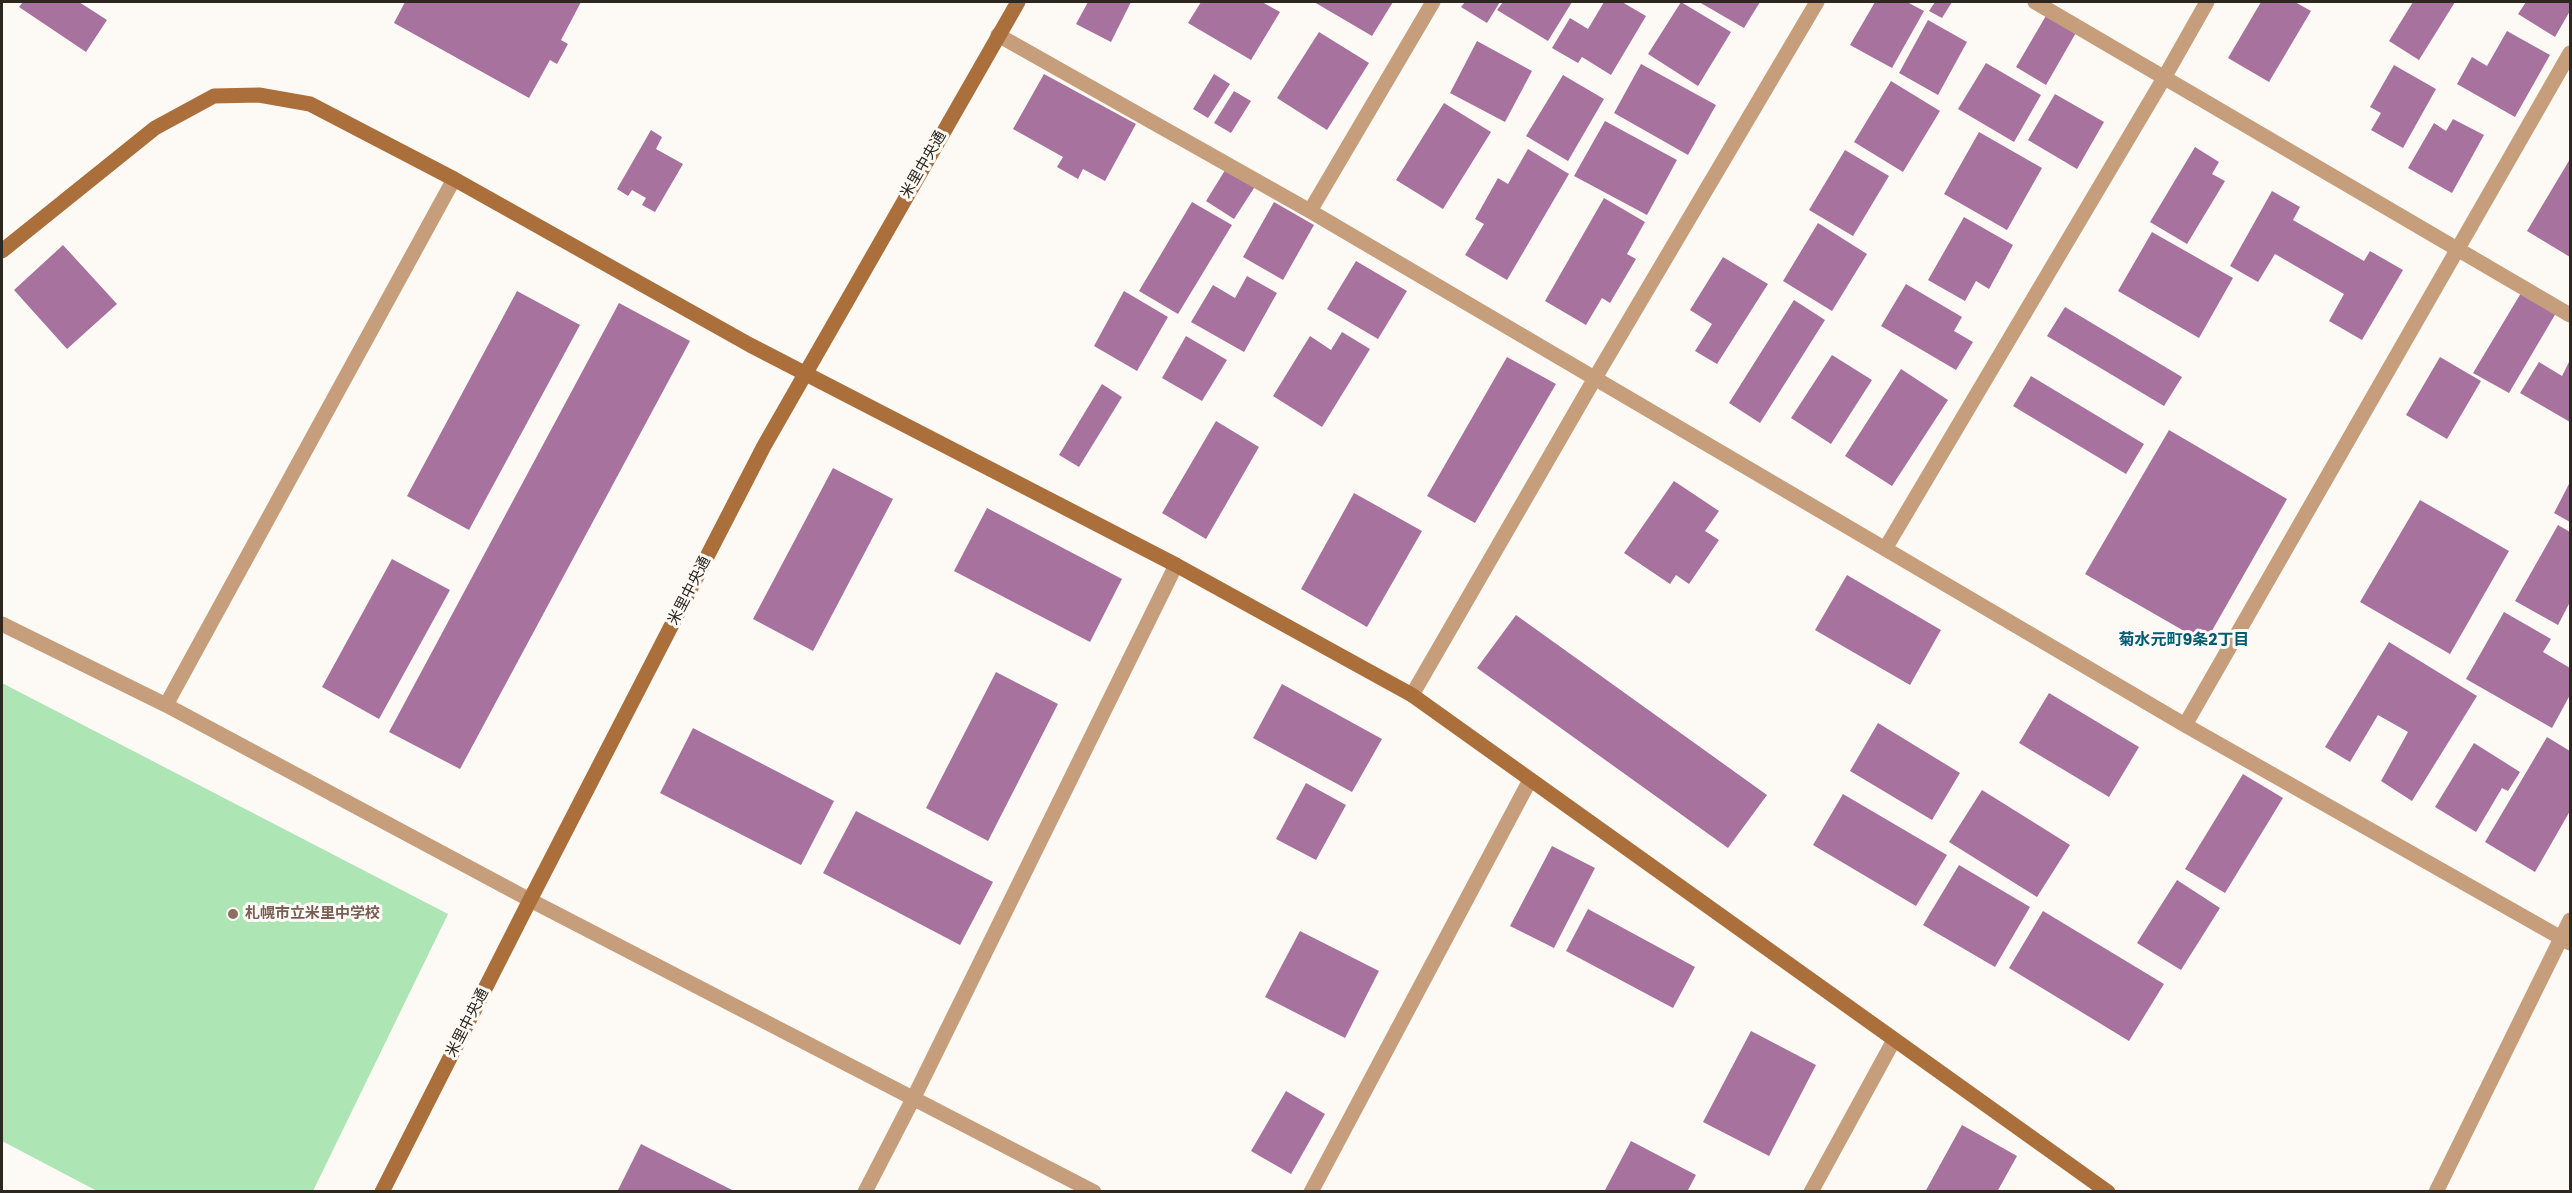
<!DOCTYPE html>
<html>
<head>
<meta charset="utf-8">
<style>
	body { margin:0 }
	#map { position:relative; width:2572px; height:1193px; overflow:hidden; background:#fdfaf6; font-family:Poppins,sans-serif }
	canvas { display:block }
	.frame { position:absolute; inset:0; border:3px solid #2d281f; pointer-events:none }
</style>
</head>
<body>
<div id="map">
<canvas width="2572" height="1193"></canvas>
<div class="frame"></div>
</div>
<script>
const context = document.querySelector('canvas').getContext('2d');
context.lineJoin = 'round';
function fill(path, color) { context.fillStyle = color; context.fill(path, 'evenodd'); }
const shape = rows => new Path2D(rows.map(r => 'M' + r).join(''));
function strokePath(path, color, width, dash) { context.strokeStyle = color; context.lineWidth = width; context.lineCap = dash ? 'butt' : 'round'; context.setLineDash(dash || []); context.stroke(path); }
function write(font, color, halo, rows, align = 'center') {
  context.font = font + ' Poppins,"Noto Sans JP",sans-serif'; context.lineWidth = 6; context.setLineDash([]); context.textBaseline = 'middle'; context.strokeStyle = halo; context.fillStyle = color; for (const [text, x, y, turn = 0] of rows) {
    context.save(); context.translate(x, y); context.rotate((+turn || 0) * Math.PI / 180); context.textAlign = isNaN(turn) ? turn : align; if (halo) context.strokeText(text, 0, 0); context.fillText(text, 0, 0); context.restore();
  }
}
fill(shape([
	[2,683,448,914,313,1191,97,1191,2,1141]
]), '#ade5b4');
fill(shape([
	[23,2,79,2,107,20,86,52,19,7],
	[405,2,581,2,561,40,568,44,557,64,550,60,529,98,394,23],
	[1088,2,1131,2,1111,42,1076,24],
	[1201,2,1262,2,1280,12,1251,60,1188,23],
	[1314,2,1393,2,1372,36],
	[1465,2,1500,2,1487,23,1461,7],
	[1503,2,1572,2,1548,41,1497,10],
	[1604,2,1622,2,1646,16,1611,75,1582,57,1578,63,1552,48,1570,18,1588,29],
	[1681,2,1731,32,1698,86,1648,54],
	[1699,2,1760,2,1744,28],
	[1875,2,1907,2,1924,11,1892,68,1850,45],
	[1935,2,1952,2,1942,18,1929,11],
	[2261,2,2295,2,2311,11,2269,82,2228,58],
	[2413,2,2455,2,2419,60,2389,41],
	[2526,2,2570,2,2570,11,2555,37,2518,14],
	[2047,14,2077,31,2046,85,2016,67],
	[1928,20,1967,42,1938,95,1899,73],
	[2507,31,2550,55,2515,117,2457,84,2472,57,2487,66],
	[1319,32,1369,63,1327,130,1277,98],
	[1477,41,1532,71,1505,122,1450,93],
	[1986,63,2041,95,2014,142,1958,109],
	[1641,64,1716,105,1688,155,1614,113],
	[2394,65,2436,89,2403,148,2371,130,2381,113,2370,107],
	[1044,74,1136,124,1105,181,1083,169,1078,179,1057,167,1063,157,1013,129],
	[1214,74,1230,84,1208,118,1193,109],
	[1563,75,1604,99,1568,161,1526,136],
	[1891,81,1940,111,1903,172,1854,142],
	[1234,91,1251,101,1231,133,1214,123],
	[2055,94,2104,122,2077,169,2028,140],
	[1444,103,1491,132,1443,209,1396,180],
	[2453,119,2484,135,2452,193,2408,168,2434,123,2446,131],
	[1605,121,1677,160,1647,215,1574,176],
	[651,130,662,137,656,149,683,164,655,212,642,205,646,198,632,190,628,196,617,189],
	[1979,132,2042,168,2007,230,1944,194],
	[2195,147,2219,162,2212,174,2225,181,2187,244,2150,222],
	[1528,149,1569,174,1507,280,1465,255,1484,224,1475,219,1498,178,1508,184],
	[1845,150,1889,176,1853,236,1809,210],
	[2570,159,2570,257,2527,231],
	[1227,167,1256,185,1234,219,1206,201],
	[2272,191,2300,207,2293,220,2364,261,2370,251,2403,270,2362,340,2329,321,2344,294,2275,254,2258,282,2230,266],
	[1604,198,1645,222,1627,254,1636,259,1610,303,1602,298,1586,325,1545,301],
	[1192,202,1232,225,1178,314,1139,291],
	[1274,202,1314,225,1283,280,1243,257],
	[1964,217,2013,245,1989,289,1976,281,1965,301,1928,280],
	[1818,223,1867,254,1832,311,1783,281],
	[2152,232,2233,278,2199,338,2118,291],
	[63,245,117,304,67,349,14,290],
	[1723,257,1768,284,1717,364,1695,351,1712,324,1690,310],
	[1356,261,1407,291,1378,339,1327,309],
	[1247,276,1277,293,1244,352,1191,322,1213,285,1235,298],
	[1906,284,1962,317,1954,331,1973,342,1956,370,1881,326],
	[517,291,580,325,469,530,407,496],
	[1124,291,1168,317,1137,371,1094,346],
	[2521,293,2556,313,2509,393,2473,373],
	[1794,300,1825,320,1760,423,1729,403],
	[619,303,690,341,460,769,389,732],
	[2065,307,2182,377,2164,406,2047,336],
	[1342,332,1370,349,1322,427,1273,396,1310,336,1331,350],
	[1186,336,1227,360,1202,401,1162,378],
	[1832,355,1872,380,1831,444,1791,418],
	[1507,357,1556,384,1475,523,1427,496],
	[2440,357,2481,381,2447,439,2406,415],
	[2570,360,2570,422,2520,393,2539,362,2562,376],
	[1901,369,1948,400,1892,486,1845,456],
	[2031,376,2144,444,2126,474,2013,406],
	[1102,384,1122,397,1079,467,1059,455],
	[1216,421,1259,447,1206,539,1162,513],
	[2169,430,2287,499,2205,643,2085,574],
	[833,468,893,499,813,651,753,619],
	[1674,481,1719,511,1705,531,1719,540,1689,584,1676,575,1670,584,1624,553],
	[2570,482,2570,522,2554,513],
	[1354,493,1422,531,1367,627,1301,589],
	[2420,500,2509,551,2450,654,2360,602],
	[987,508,1122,579,1090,642,954,571],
	[2558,525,2570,532,2570,602,2558,625,2515,601],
	[392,559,450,590,379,719,322,687],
	[1847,575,1941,630,1910,685,1815,630],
	[2504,612,2551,639,2543,652,2570,668,2570,695,2552,728,2466,679],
	[1516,615,1767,795,1728,848,1477,668],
	[2389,642,2477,696,2412,801,2381,781,2408,732,2378,715,2350,762,2325,747],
	[996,672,1058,704,988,841,926,808],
	[1282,684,1382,739,1352,792,1253,738],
	[2049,693,2139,747,2109,797,2019,743],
	[1878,723,1960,773,1932,820,1850,771],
	[693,728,834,801,801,865,660,793],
	[2547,737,2570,751,2570,811,2535,872,2485,842],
	[2474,743,2520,772,2508,791,2502,788,2476,832,2435,807],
	[2243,774,2283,798,2225,893,2185,869],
	[1306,783,1346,805,1316,860,1276,839],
	[1982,790,2070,845,2037,897,1949,842],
	[1843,794,1947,855,1916,906,1813,845],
	[856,811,993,882,960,945,823,873],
	[1552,846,1595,868,1554,948,1510,926],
	[1959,865,2030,907,1995,967,1923,925],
	[2177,880,2220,908,2181,970,2137,943],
	[1588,909,1695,967,1673,1008,1566,951],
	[2043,911,2164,984,2129,1041,2009,968],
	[1300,931,1379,971,1345,1038,1265,997],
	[1751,1031,1816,1065,1769,1156,1703,1122],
	[1286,1091,1325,1114,1291,1174,1251,1151],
	[1962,1125,2017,1156,1997,1192,1925,1192],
	[1631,1141,1696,1175,1687,1192,1604,1192],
	[641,1144,736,1192,617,1192]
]), '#a8729f');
strokePath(shape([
	[2035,2,2570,315],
	[998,35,1310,211,2185,725,2570,943],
	[1310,211,1433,2],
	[1885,549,2164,78,2207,2],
	[2,624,166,705,530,900,1094,1192],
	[1412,695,1595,378,1817,2],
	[166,705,454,179],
	[2185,725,2570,53],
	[865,1192,914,1097,1176,565],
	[1311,1192,1530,780],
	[1811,1192,1894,1040],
	[2436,1192,2570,920]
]), '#c79e7c', 15);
strokePath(shape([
	[2,251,155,128,214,96,259,95,310,104,454,179,750,345,1176,565,1412,695,2108,1192],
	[382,1192,530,900,764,446,1018,2]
]), '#ab6f3b', 15);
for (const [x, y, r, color] of [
	[233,914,6,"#8d6e63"]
]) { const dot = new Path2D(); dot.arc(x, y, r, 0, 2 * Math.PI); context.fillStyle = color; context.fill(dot); strokePath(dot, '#fdfaf6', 2); }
write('15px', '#2d281f', '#fdfaf6', [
	["米里中央通",924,165,-60],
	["米里中央通",690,591,-63],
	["米里中央通",468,1023,-63]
]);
write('bold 15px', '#785e54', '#fdfaf6', [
	["札幌市立米里中学校",245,914]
], 'left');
write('bold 16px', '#005c70', '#fdfaf6', [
	["菊水元町9条2丁目",2184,641]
]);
</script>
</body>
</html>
